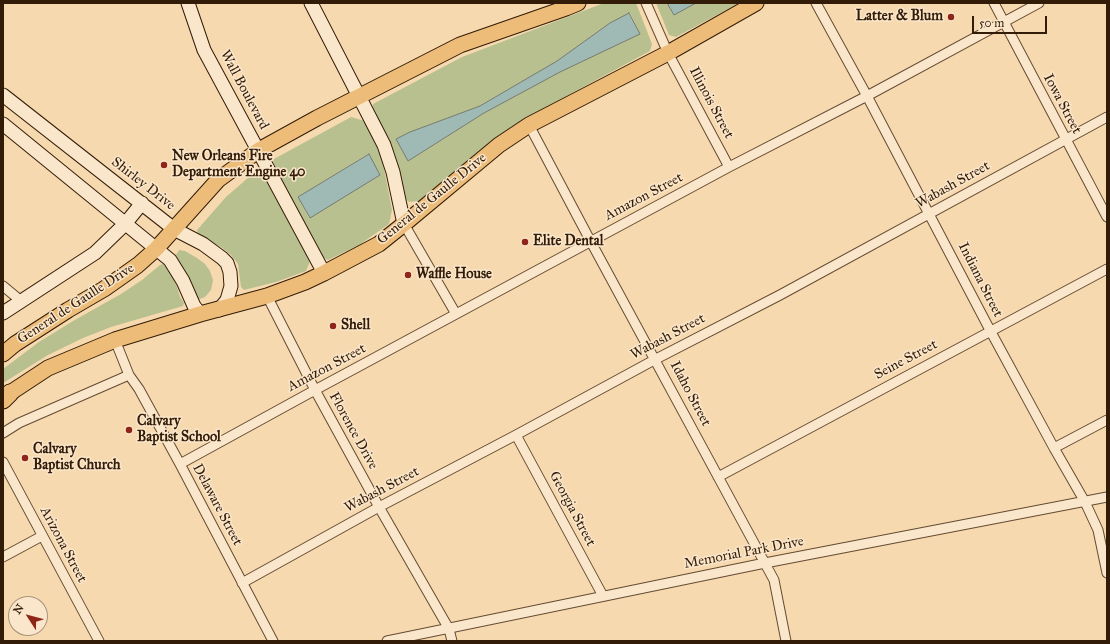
<!DOCTYPE html>
<html>
<head>
<meta charset="utf-8">
<style>
	body { margin:0 }
	#map { position:relative; width:1110px; height:644px; overflow:hidden; background:#f7d9af; font-family:"IM FELL Great Primer",serif }
	canvas { display:block }
	.frame { position:absolute; inset:0; border:4px solid #331c07; pointer-events:none }
	.north { position:absolute; left:8px; top:596px; width:40px; height:40px; box-sizing:border-box; background:#fae6cb; border:1px solid #aa957d; border-radius:50%; rotate:306deg; font-size:11px; font-weight:700; line-height:16px; text-align:center; color:#331c07 }
	.north::after { content:''; display:block; margin:auto; width:14px; height:18px; background:#8f2418; clip-path:polygon(50% 0,100% 100%,50% 72%,0 100%) }
	.scale { position:absolute; left:972px; top:16px; width:75px; height:18px; box-sizing:border-box; border:2px solid #331c07; border-top:0; padding-left:5px; font-size:12px; line-height:14px; white-space:nowrap; color:#331c07; -webkit-text-stroke:3px #fae6cb; paint-order:stroke }
</style>
</head>
<body>
<div id="map">
<canvas width="1110" height="644"></canvas>
<div class="frame"></div>
<div class="north">N</div>
<div class="scale">50 m</div>
</div>
<script>
const context = document.querySelector('canvas').getContext('2d');
context.lineJoin = 'round';
function fill(path, color) { context.fillStyle = color; context.fill(path, 'evenodd'); }
const shape = rows => new Path2D(rows.map(r => 'M' + r).join(''));
function strokePath(path, color, width, dash) { context.strokeStyle = color; context.lineWidth = width; context.lineCap = dash ? 'butt' : 'round'; context.setLineDash(dash || []); context.stroke(path); }
function write(font, color, halo, rows, align = 'center') {
  context.font = font + ' "IM FELL Great Primer",serif'; context.lineWidth = 3; context.setLineDash([]); context.textBaseline = 'middle'; context.strokeStyle = halo; context.fillStyle = color; for (const [text, x, y, turn = 0] of rows) {
    context.save(); context.translate(x, y); context.rotate((+turn || 0) * Math.PI / 180); context.textAlign = isNaN(turn) ? turn : align; if (halo) context.strokeText(text, 0, 0); context.fillText(text, 0, 0); context.restore();
  }
}
fill(shape([
	[604,3,636,3,652,44,650,51,533,114,491,141,419,201,409,202,404,197,398,168,388,138,372,110,373,104,462,57],
	[630,13,640,34,560,72,484,113,408,161,396,139,410,132,480,106,557,61,610,23],
	[656,3,667,3,674,15,696,3,739,3,676,37,669,35],
	[351,117,365,121,382,158,392,210,389,224,359,245,328,260,318,255,272,167,274,159],
	[368,154,380,175,309,218,298,197],
	[257,170,261,171,310,261,306,271,276,282,244,290,241,287,238,264,231,255,221,247,198,235,197,230,226,197],
	[179,250,185,251,197,258,205,264,210,271,213,280,211,290,205,297,200,299,195,297,182,266,177,260,176,255],
	[163,264,169,270,174,277,180,297,184,303,183,306,111,327,83,338,48,355,3,383,3,369,39,342,73,321,121,294,142,280,160,265]
]), '#b8c08f');
const water = shape([
	[667,3,696,3,674,15,667,3],
	[629,13,640,34,560,72,484,113,408,161,396,139,410,132,480,106,557,61,610,23,629,13],
	[369,154,380,175,310,218,298,197,369,154]
]);
fill(water, '#9fb9b4');
strokePath(water, '#747a6f', 1);
const street = shape([
	[646,3,668,53,729,167],
	[816,3,867,96,991,332,1054,448,1085,502,1098,530,1107,573],
	[994,3,1107,217],
	[529,125,591,242,774,580,786,641],
	[404,224,456,314],
	[3,286,21,301],
	[267,296,315,390,379,507,449,629,452,641],
	[115,340,129,375,139,389,180,464,273,641],
	[3,433,19,423,129,375],
	[516,435,603,596],
	[1054,448,1107,420],
	[3,462,99,641],
	[180,464,315,390,729,167,867,96,1039,3],
	[718,477,1107,269],
	[3,557,42,536],
	[242,583,379,507,516,435,656,359,780,295,1107,117],
	[387,641,765,563,1107,497]
]);
const secondary = shape([
	[188,3,204,50,324,273],
	[311,3,384,145,393,172,404,224],
	[3,95,174,229,203,244,222,258,227,263,230,272,231,286,227,300,219,310],
	[3,124,170,260,183,281,194,306,200,314],
	[3,313,95,253,125,224,142,203]
]);
const primary = shape([
	[3,354,15,344,68,310,104,289,138,265,156,249,218,180,259,150,317,118,460,45,566,8,578,3],
	[3,396,10,393,48,368,115,340,200,314,267,296,305,282,324,273,379,244,404,224,499,145,529,125,668,53,756,3]
]);
const highway = shape([
	[3,400,10,393]
]);
strokePath(street, '#644b31', 11);
strokePath(secondary, '#331c07', 15);
strokePath(primary, '#331c07', 17);
strokePath(highway, '#331c07', 19);
strokePath(street, '#fae6cb', 9);
strokePath(secondary, '#fae6cb', 13);
strokePath(primary, '#ecbc78', 15);
strokePath(highway, '#ecbc78', 17);
for (const [x, y, r, color] of [
	[951,17,4,"#8f2418"],
	[164,165,4,"#8f2418"],
	[525,242,4,"#8f2418"],
	[408,275,4,"#8f2418"],
	[333,326,4,"#8f2418"],
	[129,430,4,"#8f2418"],
	[25,458,4,"#8f2418"]
]) { const dot = new Path2D(); dot.arc(x, y, r, 0, 2 * Math.PI); context.fillStyle = color; context.fill(dot); strokePath(dot, '#fae6cb', 1.5); }
write('bold 14px', '#331c07', '#fae6cb', [
	["Latter & Blum",943,17,"right"],
	["New Orleans Fire",172,157],
	["Department Engine 40",172,173],
	["Elite Dental",533,242],
	["Waffle House",416,275],
	["Shell",341,326],
	["Calvary",137,422],
	["Baptist School",137,438],
	["Calvary",33,450],
	["Baptist Church",33,466]
], 'left');
write('14px', '#331c07', '#fae6cb', [
	["Wall Boulevard",244,90,62],
	["Illinois Street",711,103,62],
	["Iowa Street",1062,104,62],
	["Shirley Drive",143,184,38],
	["Wabash Street",953,185,-29],
	["Amazon Street",644,197,-28],
	["General de Gaulle Drive",432,199,-39],
	["Indiana Street",980,280,63],
	["General de Gaulle Drive",76,304,-33],
	["Wabash Street",668,337,-28],
	["Seine Street",906,360,-28],
	["Amazon Street",327,368,-28],
	["Idaho Street",690,394,62],
	["Florence Drive",353,431,61],
	["Wabash Street",382,490,-28],
	["Delaware Street",217,505,62],
	["Georgia Street",572,509,62],
	["Arizona Street",63,545,62],
	["Memorial Park Drive",744,553,-11]
]);
</script>
</body>
</html>
